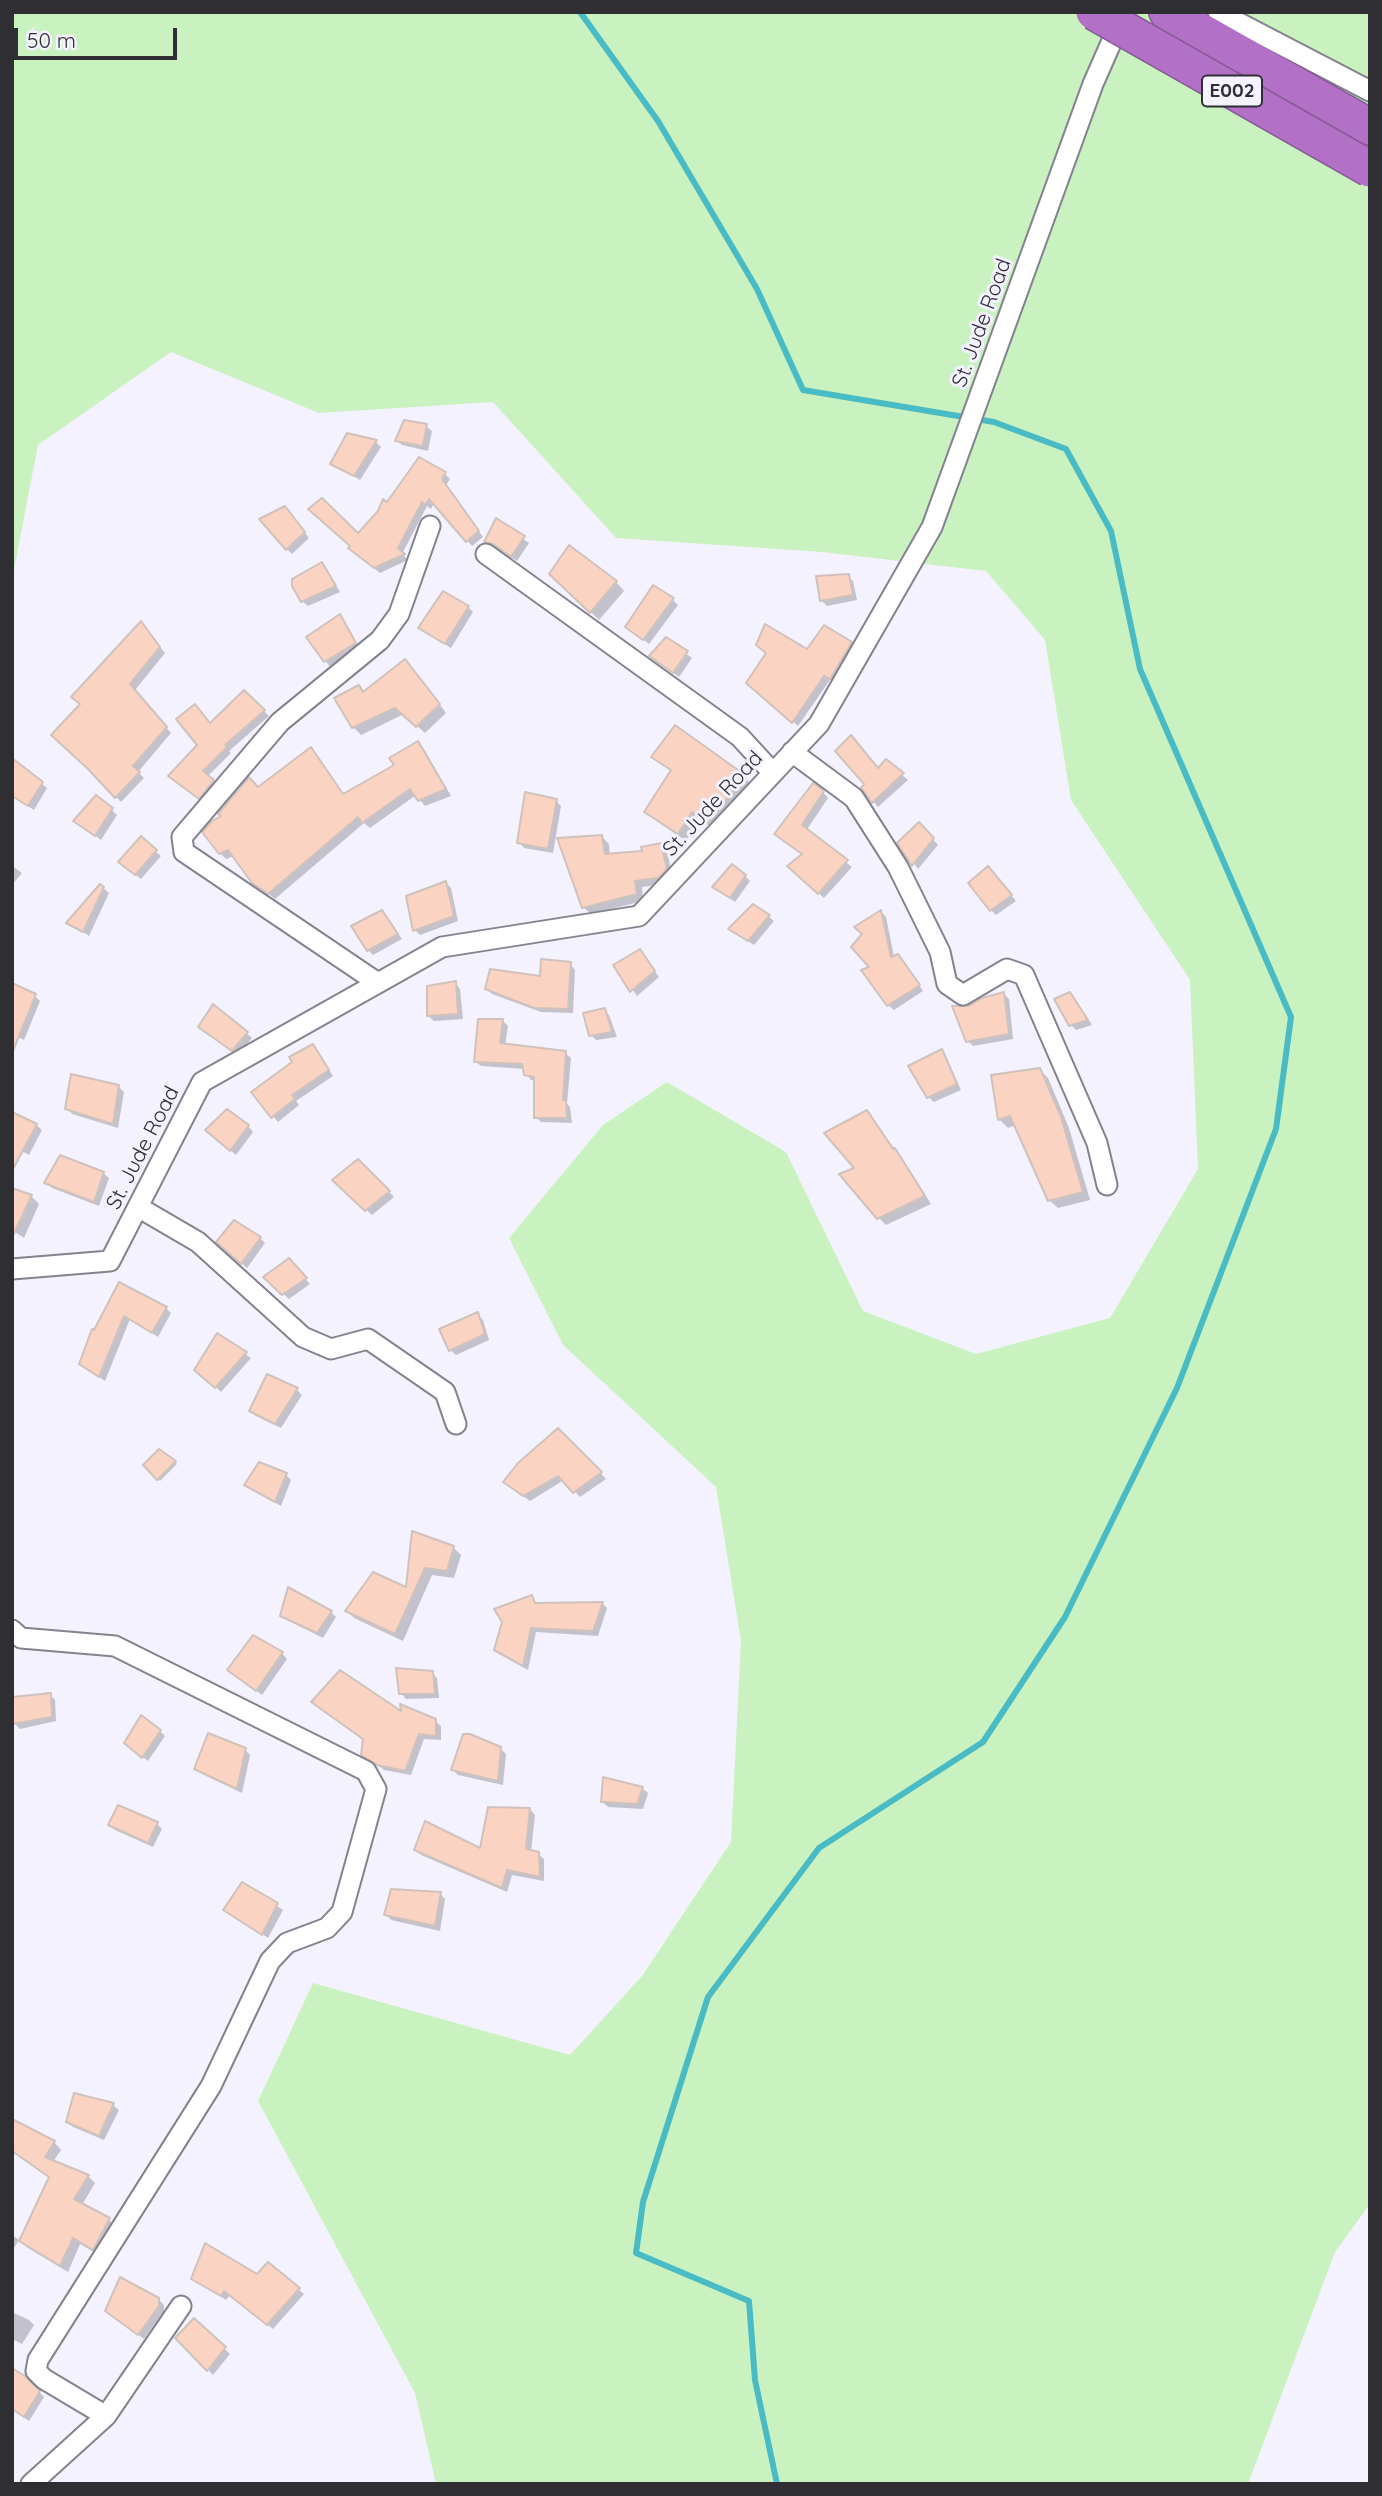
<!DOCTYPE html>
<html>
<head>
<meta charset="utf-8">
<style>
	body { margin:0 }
	#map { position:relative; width:1382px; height:2496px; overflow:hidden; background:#f4f2ff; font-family:Quicksand,sans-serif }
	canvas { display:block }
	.frame { position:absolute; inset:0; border:14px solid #2f2e33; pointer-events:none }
	.scale { position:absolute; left:14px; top:28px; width:163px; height:32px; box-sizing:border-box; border:4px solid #2f2e33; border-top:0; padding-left:9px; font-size:21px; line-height:24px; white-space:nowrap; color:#2f2e33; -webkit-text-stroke:5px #f4f2ff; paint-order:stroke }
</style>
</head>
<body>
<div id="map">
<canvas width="1382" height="2496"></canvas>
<div class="frame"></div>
<div class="scale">50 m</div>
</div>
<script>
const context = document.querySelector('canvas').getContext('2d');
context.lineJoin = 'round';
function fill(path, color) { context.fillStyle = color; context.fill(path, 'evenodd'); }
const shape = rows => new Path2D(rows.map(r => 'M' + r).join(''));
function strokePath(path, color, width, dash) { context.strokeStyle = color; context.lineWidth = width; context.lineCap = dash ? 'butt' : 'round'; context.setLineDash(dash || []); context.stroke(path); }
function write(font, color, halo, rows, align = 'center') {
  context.font = font + ' Quicksand,sans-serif'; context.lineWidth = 6; context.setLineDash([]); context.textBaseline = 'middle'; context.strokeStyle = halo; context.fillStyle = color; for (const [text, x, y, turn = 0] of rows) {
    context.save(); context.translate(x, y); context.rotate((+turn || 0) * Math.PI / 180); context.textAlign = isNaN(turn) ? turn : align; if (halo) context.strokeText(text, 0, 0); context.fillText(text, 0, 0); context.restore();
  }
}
fill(shape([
	[12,12,1370,12,1370,2204,1335,2252,1248,2484,436,2484,415,2393,258,2101,313,1983,570,2055,642,1976,731,1842,741,1641,716,1487,563,1345,509,1238,603,1125,667,1082,786,1152,863,1311,976,1354,1110,1318,1198,1169,1190,980,1071,800,1045,640,986,571,822,552,616,538,493,402,319,413,171,352,38,445,12,580]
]), '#caf2c0');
fill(shape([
	[426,426,432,431,428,451,402,445,397,440],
	[376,442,381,447,360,480,332,463],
	[445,474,450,479,446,485,483,537,472,546,434,503,431,509,427,506,402,554,408,560,380,573,355,553,359,535,388,505],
	[290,514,309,538,292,554,287,549],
	[496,521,529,543,517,561,486,542],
	[322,564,340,592,308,606,302,601],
	[552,574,616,582,624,591,599,620],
	[848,576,853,581,857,600,827,606,821,600],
	[672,599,678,605,649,644,633,632],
	[468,607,473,612,451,648,420,628],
	[340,617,360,649,330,667,308,637],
	[146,629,165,653,135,690,171,733,138,772,144,778,121,802,92,771,82,705],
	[666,639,692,658,679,677,651,656],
	[851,643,856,649,836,683,830,680,798,726,753,688,768,653,808,651],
	[413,669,446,713,425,733,404,714,361,735,353,727,359,687,364,693],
	[244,692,269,716,229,751,231,753,207,777,218,787,205,803,176,781,210,725],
	[675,727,752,784,715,830,700,818,686,841,655,820,647,812,672,772,653,757],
	[418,743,424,749,451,796,425,806,416,795,370,828,364,823,275,899,254,882,234,856,226,859,220,853,258,789,311,749,344,796,396,766],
	[886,762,908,780,878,807,863,788],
	[41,783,47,788,34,810,12,796],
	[823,792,828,798,806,831,852,867,824,898,790,867,803,855,781,839],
	[556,801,561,806,553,853,524,848,519,842],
	[112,810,117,815,101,840,75,821],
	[919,824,938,845,918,869,900,844],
	[602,837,609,844,610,855,644,853,660,845,667,852,673,877,666,884,642,887,643,901,591,914,583,907],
	[155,851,161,856,141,879,126,867],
	[12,866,22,873,12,885],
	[993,873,1016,901,996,915,991,910],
	[745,876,750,881,735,902,714,887],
	[446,883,451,888,458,921,420,935,415,930],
	[103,888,109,893,89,936,69,922],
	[881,912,886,917,894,957,898,956,903,961,923,991,894,1010,888,1005],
	[768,916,774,921,754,945,730,929],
	[387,917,402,939,373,955,368,950],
	[640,952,659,977,637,996,616,965],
	[570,964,575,970,573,1013,541,1012,492,994,487,989,542,978],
	[455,983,460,989,463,1019,434,1021,428,1016],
	[1004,994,1009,999,1013,1039,973,1046,968,1041,969,1008],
	[1070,994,1075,999,1092,1025,1076,1030,1070,1024],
	[35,996,40,1001,24,1040,12,1034],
	[214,1007,252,1038,238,1055,206,1032],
	[604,1010,609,1015,617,1037,596,1040,591,1035],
	[503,1021,508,1026,505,1045,565,1053,571,1058,567,1104,570,1107,572,1123,541,1122,536,1117,536,1081,531,1080,526,1074,525,1069,481,1066,475,1061],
	[941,1051,946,1056,961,1090,934,1102,928,1097],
	[318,1052,333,1076,296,1101,299,1105,278,1122,253,1092,294,1062],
	[1040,1070,1048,1078,1069,1128,1090,1200,1058,1208,1049,1200,1016,1125,1008,1128,999,1119],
	[119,1087,124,1092,118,1128,72,1114,67,1108],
	[866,1112,902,1158,931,1204,886,1225,879,1218,856,1168],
	[36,1125,42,1130,29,1155,12,1146],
	[248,1126,253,1132,236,1155,212,1135],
	[358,1161,394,1197,372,1215,335,1181],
	[103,1173,109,1178,99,1206,52,1188,46,1183],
	[31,1196,39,1204,24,1238,12,1230],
	[260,1238,265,1243,247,1268,218,1242],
	[289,1261,310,1284,289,1299,266,1277],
	[120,1284,166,1308,171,1313,158,1337,130,1319,105,1381,81,1364],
	[478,1315,483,1320,489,1340,456,1355,450,1350],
	[218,1336,251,1358,221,1392,197,1369],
	[297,1390,302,1395,281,1428,256,1416,251,1411],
	[558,1430,606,1479,580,1497,564,1480,530,1501,510,1487],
	[175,1462,177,1464,160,1481,145,1465],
	[286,1475,291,1480,281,1506,252,1490,247,1485],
	[414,1533,454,1548,461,1555,454,1578,432,1575,403,1641,354,1618,347,1611,408,1589],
	[532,1597,538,1605,602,1603,607,1608,598,1636,536,1632,528,1670,501,1655,496,1649],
	[331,1612,336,1617,323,1638,287,1620,282,1615],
	[282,1653,287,1659,262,1695,235,1675],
	[432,1673,437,1678,439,1698,406,1699,401,1693],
	[50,1695,55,1700,56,1721,20,1729,14,1723],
	[403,1715,435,1721,441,1726,441,1740,424,1739,411,1775,384,1770,363,1754,365,1740],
	[160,1731,165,1736,148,1761,132,1748],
	[500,1748,506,1754,503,1785,458,1775,453,1770],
	[245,1750,250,1755,242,1793,202,1774,196,1769],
	[642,1788,648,1793,643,1809,608,1807,603,1802],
	[530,1809,535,1815,531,1852,538,1854,544,1859,544,1881,512,1875,507,1892,421,1855,416,1849,481,1851],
	[110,1824,157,1824,162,1829,153,1847,115,1830],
	[243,1884,283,1910,268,1938,226,1910],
	[440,1894,445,1899,440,1931,391,1920,386,1914],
	[75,2095,113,2105,119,2110,104,2140,73,2127,68,2122],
	[17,2123,54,2142,61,2150,53,2162,88,2176,95,2183,82,2205,109,2220,116,2227,101,2256,80,2244,68,2272,28,2248,21,2241,50,2178,12,2151,12,2133],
	[12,2235,19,2240,12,2251],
	[268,2264,304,2294,273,2329,230,2295,226,2300,193,2279,257,2276],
	[158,2299,164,2305,164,2311,144,2339,107,2311],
	[12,2312,29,2320,34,2325,22,2344,12,2339],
	[194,2320,230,2354,213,2375,177,2338],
	[24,2377,44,2397,29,2421,12,2409]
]), '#0003');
strokePath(shape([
	[580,12,658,121,757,289,803,390,994,422,1066,449,1111,531,1140,669,1291,1017,1276,1129,1177,1388,1065,1617,983,1742,819,1848,708,1997,643,2202,636,2253,749,2301,755,2380,777,2484]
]), '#49bbc4', 6);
const building = shape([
	[404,420,427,424,423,446,395,441,404,420],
	[347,433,377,440,354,476,330,464,347,433],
	[419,457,446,472,442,479,479,531,466,542,429,499,425,505,422,502,398,548,405,554,374,568,348,548,350,546,308,509,322,498,358,533,378,511,383,499,387,502,419,457],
	[285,506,305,532,286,550,259,519,285,506],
	[496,518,525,536,511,557,493,544,484,542,496,518],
	[569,545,617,581,590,613,549,574,569,545],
	[322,562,336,586,301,602,292,586,292,579,322,562],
	[849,574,853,595,820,601,816,576,849,574],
	[653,585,674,598,643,640,625,627,653,585],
	[443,591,469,606,445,644,418,628,443,591],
	[340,614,356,643,324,662,306,637,340,614],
	[141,621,160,647,130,684,167,727,133,766,140,772,115,798,88,769,51,735,80,704,71,697,141,621],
	[765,624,807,649,824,625,852,642,830,679,824,676,792,723,746,683,766,653,756,645,765,624],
	[666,637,688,651,673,673,649,656,666,637],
	[405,659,440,704,416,727,395,708,352,728,334,698,359,685,363,692,405,659],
	[244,690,265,710,225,745,227,747,203,771,214,780,199,799,168,776,197,745,176,719,195,704,210,723,244,690],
	[675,725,745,775,707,824,692,812,678,834,644,812,671,770,651,757,675,725],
	[851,735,878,768,886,759,904,773,872,803,861,788,864,784,835,751,851,735],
	[418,741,446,789,418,801,410,789,362,823,358,817,268,894,252,883,228,850,219,854,202,832,212,821,221,816,218,814,249,777,258,787,311,747,343,794,394,765,389,758,418,741],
	[12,758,43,782,28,806,12,796,12,758],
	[813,783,824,791,802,825,848,860,818,894,787,866,802,854,774,834,813,783],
	[525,792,557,799,548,849,517,843,525,792],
	[96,795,113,808,95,836,73,821,96,795],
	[919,822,934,838,912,866,897,843,919,822],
	[602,835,605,854,642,851,641,847,661,843,667,869,658,878,635,881,637,894,582,908,557,838,602,835],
	[141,836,157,850,135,875,118,862,141,836],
	[732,864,746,875,730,898,712,887,732,864],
	[988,866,1012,895,990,911,968,883,988,866],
	[446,881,454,916,413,931,406,896,446,881],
	[100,884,104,887,83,932,66,923,100,884],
	[753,904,770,915,748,941,728,929,753,904],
	[382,910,398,934,367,951,351,926,382,910],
	[881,910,891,957,898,954,920,985,887,1006,861,970,869,967,851,947,862,934,854,927,881,910],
	[640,949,655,971,630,992,613,965,640,949],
	[541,959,571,962,568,1009,534,1008,485,989,490,969,540,976,541,959],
	[456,981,458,1014,427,1016,427,986,456,981],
	[12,983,36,994,13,1051,12,1051,12,983],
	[1004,992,1009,1034,966,1042,952,1006,969,1006,982,998,1004,992],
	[1070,992,1088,1020,1069,1026,1054,999,1070,992],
	[213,1004,248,1032,232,1051,198,1027,213,1004],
	[605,1008,612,1032,589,1036,583,1013,605,1008],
	[478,1019,503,1019,500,1043,566,1051,563,1100,566,1100,567,1118,534,1118,534,1077,524,1075,522,1064,474,1062,478,1019],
	[313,1044,329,1070,292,1095,295,1099,271,1118,251,1092,292,1062,289,1057,313,1044],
	[942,1049,957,1084,927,1098,908,1066,942,1049],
	[1040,1068,1061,1117,1083,1192,1048,1201,1010,1116,998,1120,991,1075,1040,1068],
	[71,1074,119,1085,113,1124,65,1109,71,1074],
	[227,1109,249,1125,230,1151,205,1130,227,1109],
	[867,1110,893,1149,895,1148,925,1196,877,1219,839,1174,854,1168,824,1133,867,1110],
	[12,1112,37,1124,12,1171,12,1112],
	[60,1155,104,1172,94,1202,44,1183,60,1155],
	[358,1159,390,1191,365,1211,332,1180,358,1159],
	[12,1188,32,1195,12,1238,12,1188],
	[234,1220,261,1237,241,1264,216,1242,234,1220],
	[289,1258,307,1278,282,1295,263,1277,289,1258],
	[119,1282,167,1307,152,1333,124,1316,99,1377,79,1364,92,1329,94,1330,119,1282],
	[478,1312,485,1334,449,1351,439,1329,478,1312],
	[217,1333,247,1352,215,1388,194,1370,217,1333],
	[267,1374,298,1388,275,1424,249,1411,267,1374],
	[558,1428,602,1472,573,1493,558,1476,523,1496,503,1482,518,1463,558,1428],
	[159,1449,176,1461,157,1480,143,1465,159,1449],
	[259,1462,287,1473,275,1502,244,1485,259,1462],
	[412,1531,454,1546,447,1571,425,1568,395,1634,345,1611,373,1572,406,1587,412,1531],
	[288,1587,332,1611,317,1633,280,1616,288,1587],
	[532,1595,535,1603,603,1602,593,1631,531,1628,523,1666,494,1650,502,1622,494,1609,532,1595],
	[253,1635,283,1652,256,1691,227,1670,253,1635],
	[396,1668,433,1671,435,1694,399,1694,396,1668],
	[340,1670,401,1711,400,1704,436,1719,436,1736,419,1734,405,1771,377,1765,361,1755,363,1739,311,1702,340,1670],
	[51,1693,52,1717,12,1724,12,1697,51,1693],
	[141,1715,161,1730,142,1758,124,1743,141,1715],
	[208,1733,246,1748,237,1789,194,1769,208,1733],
	[463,1734,470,1734,501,1747,498,1781,451,1770,463,1734],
	[603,1777,643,1787,637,1804,601,1802,603,1777],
	[118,1805,158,1822,148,1843,108,1825,118,1805],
	[488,1807,530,1808,526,1849,539,1852,540,1877,507,1870,502,1888,414,1850,425,1821,480,1848,488,1807],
	[242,1882,278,1903,262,1935,223,1910,242,1882],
	[391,1889,441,1892,435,1926,384,1915,391,1889],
	[74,2093,114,2103,99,2136,66,2122,74,2093],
	[12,2119,55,2141,45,2157,89,2175,74,2199,110,2218,93,2250,73,2238,60,2266,19,2241,49,2177,12,2151,12,2119],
	[205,2243,257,2274,268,2262,300,2288,267,2325,224,2291,221,2296,191,2279,205,2243],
	[120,2277,159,2298,159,2306,138,2335,105,2311,120,2277],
	[194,2318,226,2347,207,2371,175,2338,194,2318],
	[12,2368,25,2376,40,2391,24,2417,12,2409,12,2368]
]);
fill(building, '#fbd3c2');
strokePath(building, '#cfc2bc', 2);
const street = shape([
	[1218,12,1370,91],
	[486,554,740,737,773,773],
	[792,752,854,798,898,867,940,952,947,984,963,995,1007,969,1024,975,1097,1143,1107,1185],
	[378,983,184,852,182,837,280,722,380,640,399,614,430,526],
	[138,1207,198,1242,303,1337,331,1349,368,1339,445,1392,456,1424],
	[12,1269,110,1261,202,1082,442,947,639,916,819,724,932,527,1093,84,1122,18],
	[12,1630,21,1638,115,1646,366,1771,376,1789,342,1912,327,1928,287,1943,270,1961,211,2086,38,2360,36,2371,44,2379,106,2416],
	[31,2484,106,2416,181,2306]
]);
const highway = shape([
	[1167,12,1370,127]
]);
strokePath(street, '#84828e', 23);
strokePath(highway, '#845a93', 38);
strokePath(street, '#fff', 19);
strokePath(highway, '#b271c7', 35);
const highwayBridge = shape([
	[1094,12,1370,169]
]);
strokePath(highwayBridge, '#845a93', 38, []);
strokePath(highwayBridge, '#b271c7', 35);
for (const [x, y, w] of [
	[1232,91,60]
]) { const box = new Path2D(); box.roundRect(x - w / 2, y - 15.5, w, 31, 5); context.fillStyle = '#f4f2ff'; context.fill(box); strokePath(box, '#2f2e33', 2); }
write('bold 19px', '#2f2e33', null, [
	["E002",1232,91]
]);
write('21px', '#2f2e33', '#f4f2ff', [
	["St. Jude Road",982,323,-70],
	["St. Jude Road",713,804,-47],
	["St. Jude Road",143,1148,-63]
]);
</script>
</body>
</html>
